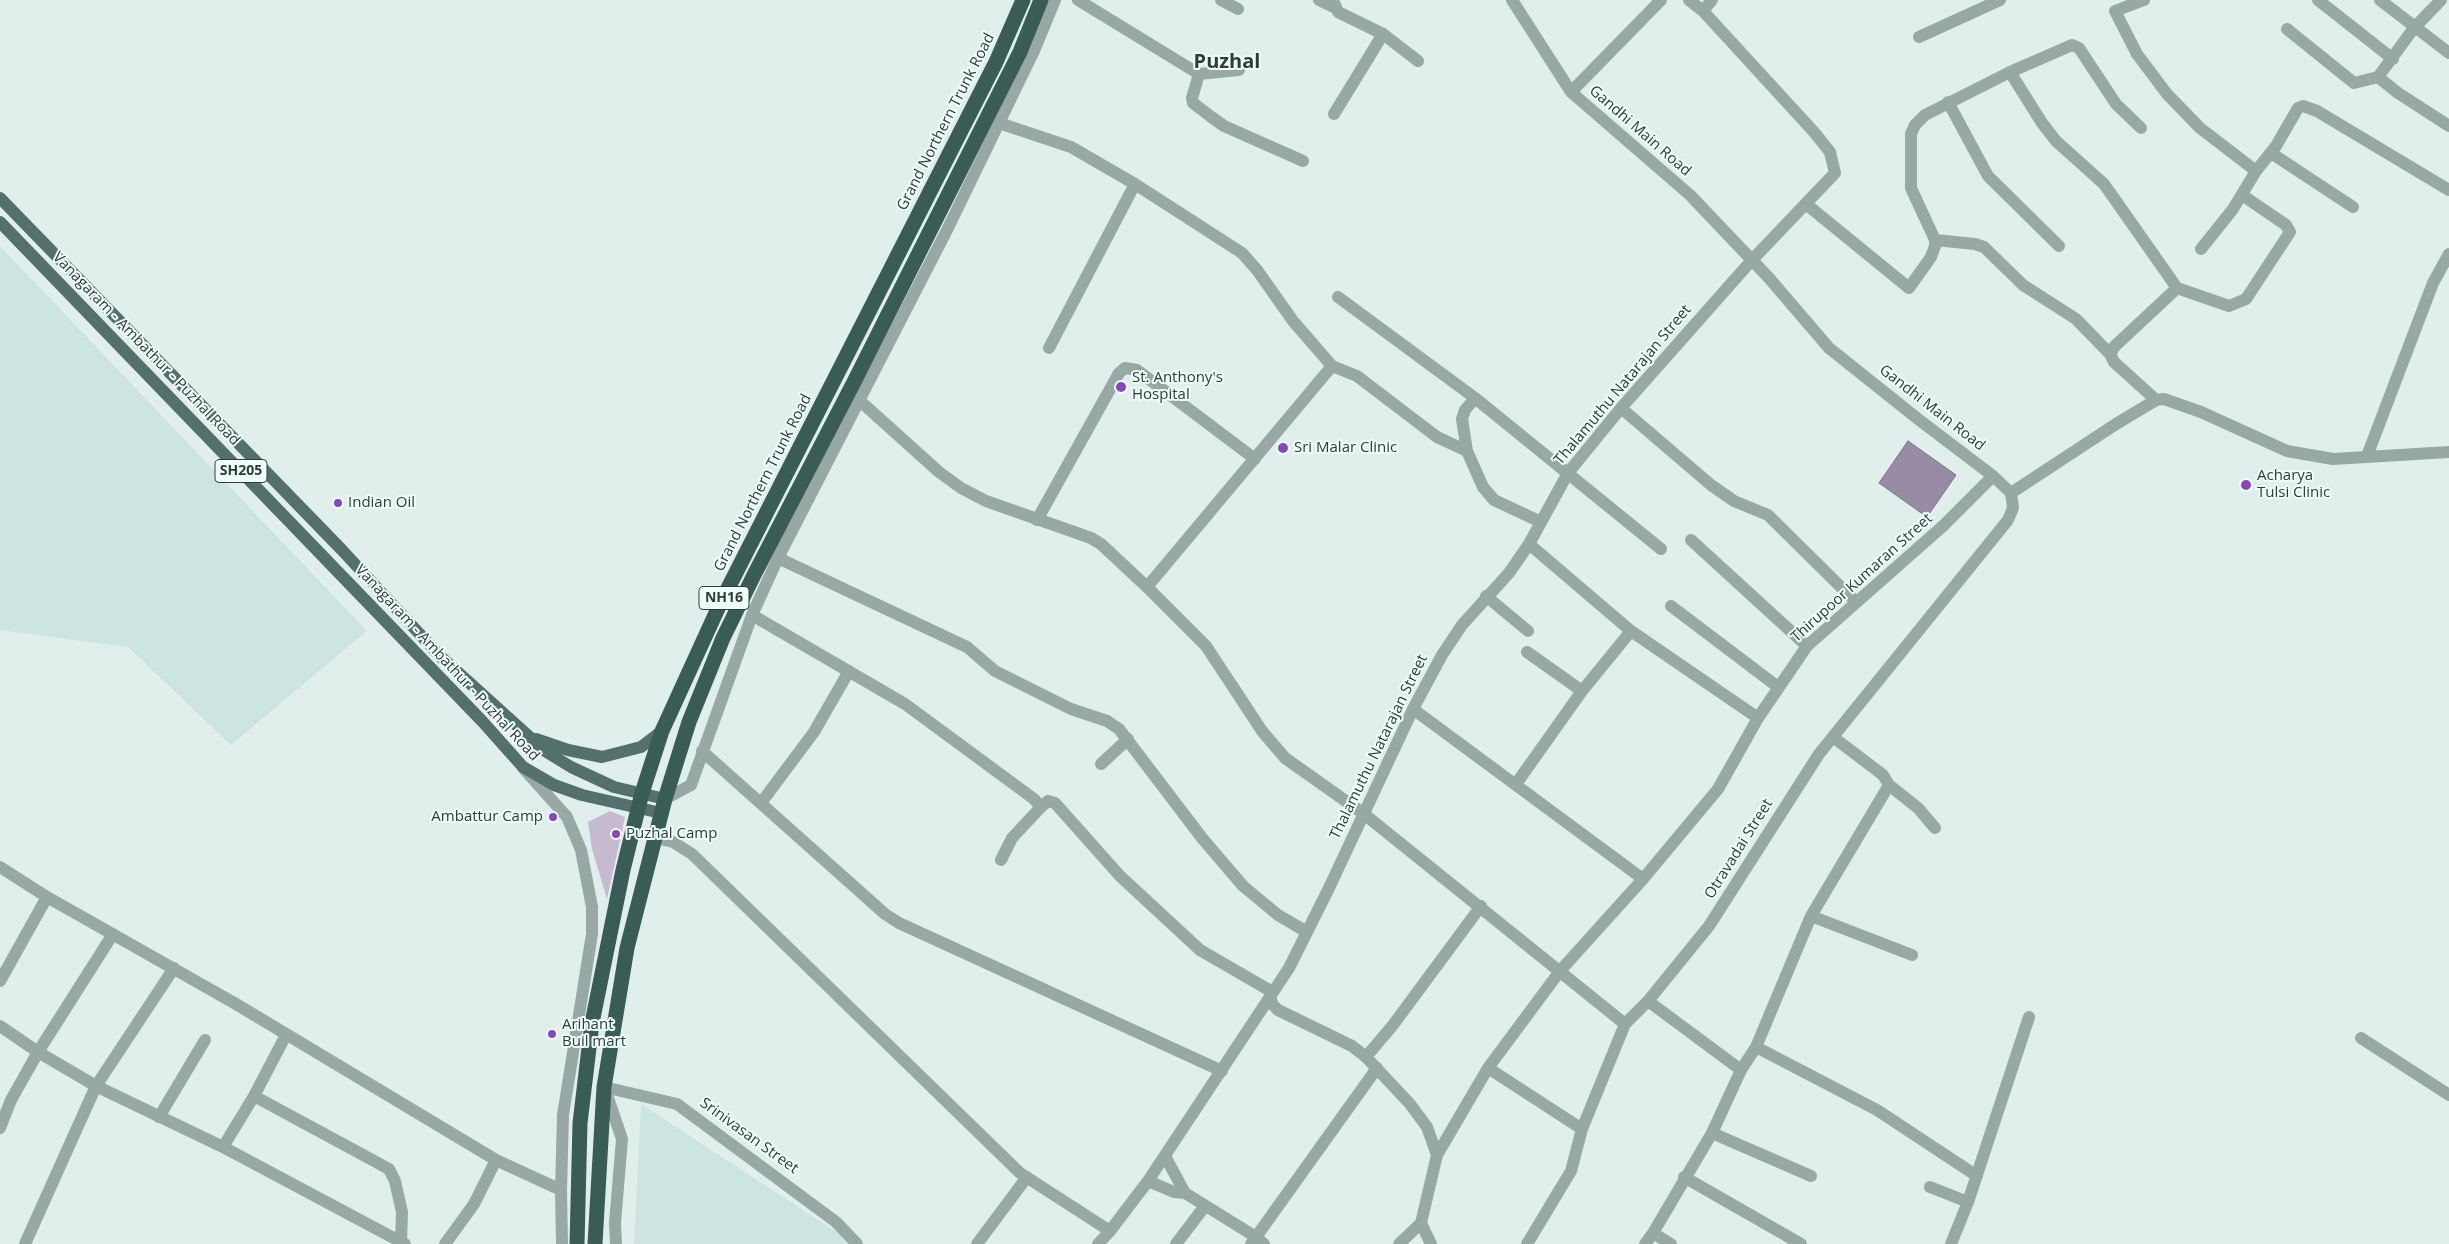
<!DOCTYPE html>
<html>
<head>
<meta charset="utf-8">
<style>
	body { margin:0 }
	canvas { display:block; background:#e0efec }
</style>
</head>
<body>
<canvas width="2449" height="1244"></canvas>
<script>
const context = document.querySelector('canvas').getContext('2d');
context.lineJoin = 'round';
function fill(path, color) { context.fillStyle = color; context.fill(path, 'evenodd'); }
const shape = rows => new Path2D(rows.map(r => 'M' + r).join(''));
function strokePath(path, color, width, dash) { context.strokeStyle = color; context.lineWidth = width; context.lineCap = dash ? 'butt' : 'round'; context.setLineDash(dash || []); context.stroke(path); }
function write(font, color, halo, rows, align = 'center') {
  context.font = font + ' "Open Sans",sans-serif'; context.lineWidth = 4; context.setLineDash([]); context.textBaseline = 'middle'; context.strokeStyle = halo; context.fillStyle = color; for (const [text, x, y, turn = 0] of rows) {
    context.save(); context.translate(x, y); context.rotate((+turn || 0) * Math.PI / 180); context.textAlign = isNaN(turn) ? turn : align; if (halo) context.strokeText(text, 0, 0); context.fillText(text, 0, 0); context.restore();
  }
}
fill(shape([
	[0,246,367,631,231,745,128,647,0,630],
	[641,1104,841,1235,848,1244,634,1244]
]), '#cce5e1');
fill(shape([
	[610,811,625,817,607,899,592,849,588,822]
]), '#c6bad1');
const water = shape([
	[1908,441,1956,475,1927,517,1879,483,1908,441]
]);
fill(water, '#988ba5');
strokePath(water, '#7a7385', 1);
strokePath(shape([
	[1078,0,1199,74,1192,98,1193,103,1210,116,1224,126,1303,161],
	[1221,0,1238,9],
	[1319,0,1334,7],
	[1333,0,1338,12,1383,34,1418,61],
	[1512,0,1571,92,1690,195,1769,278,1829,348,1918,419,1993,476,2011,493,2116,424,2156,400,2164,399,2201,412,2287,451,2333,459,2449,452],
	[2144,0,2115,11,2137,54,2167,94,2200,128,2256,171,2233,209,2201,249],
	[2318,0,2393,59],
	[2380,0,2449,53],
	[2441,0,2414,28,2378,77,2398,93,2449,126],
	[1703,11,1712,0],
	[2287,29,2354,83,2378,77],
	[1919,37,2000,0],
	[2010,72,2042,123,2056,141,2104,184,2177,288,2229,306,2246,299,2290,232,2286,225,2242,195],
	[1199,74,1239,70],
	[1571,92,1661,0],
	[1948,102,1988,176,2059,246],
	[1334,114,1383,34],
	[999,123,1071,147,1135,184,1242,253,1257,270,1293,321,1332,366,1357,376,1437,437,1467,451],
	[2271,153,2353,207],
	[2256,171,2276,146,2298,108,2303,106,2317,111,2449,190],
	[1806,204,1909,288,1931,257,1935,246,1935,240,1911,188,1911,134,1915,125,1925,115,2010,72,2072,45,2079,48,2116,104,2141,128],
	[1935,240,1975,244,1984,247,2023,285,2076,319,2110,354],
	[1338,297,1475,398,1661,549],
	[1049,348,1135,184],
	[1475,398,1465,410,1462,419,1467,451,1483,487,1494,500,1541,522],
	[859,400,939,472,961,488,986,501,1091,538,1101,544,1147,587,1206,646,1262,731,1285,758,1364,814,1625,1024],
	[2156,400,2114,362,2110,354,2115,346,2177,288],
	[1621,408,1711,485,1734,501,1768,515,1856,602],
	[2367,456,2433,283,2449,254],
	[1037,520,1119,373,1125,368,1137,370,1255,459],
	[1691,540,1807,646],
	[1529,544,1631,631,1758,718],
	[778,558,967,647,995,671,1071,709,1107,721,1119,729,1202,838,1243,886,1278,915,1307,932],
	[1147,587,1332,366],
	[1486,596,1528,631],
	[1671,606,1778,687],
	[752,615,905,704,1034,799,1041,807,1012,838,1001,860],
	[1527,652,1582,691],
	[1413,709,1643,879],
	[702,751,885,914,899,923,1222,1071],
	[1101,764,1128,739],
	[524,769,567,817,581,850,592,907,592,934,563,1115,561,1190,562,1244],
	[1516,784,1582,691,1631,631],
	[1889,785,1918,808,1935,828],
	[665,799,691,785,752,615,778,558,948,228,1034,51,1055,0],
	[761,803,814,732,849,671],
	[1041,807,1048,801,1055,803,1120,876,1200,950,1269,990,1272,1004,1278,1010,1352,1046,1366,1057],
	[656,838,673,842,692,854,1020,1173,1110,1231,1148,1181,1289,968,1329,888,1413,709,1442,655,1462,625,1509,573,1529,544,1568,473,1621,408,1752,260,1835,173,1830,152,1814,132,1703,11,1689,0],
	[0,867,47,897,236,1004,496,1160,561,1190],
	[1481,906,1393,1025,1366,1057,1410,1104,1427,1127,1437,1155,1488,1068],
	[1811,916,1912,955],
	[0,981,47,897],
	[1648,1001,1741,1070,1712,1133,1653,1233,1671,1244],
	[0,1026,38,1052,96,1086,223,1147,405,1244],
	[2361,1038,2449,1095],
	[1756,1047,1877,1110,1977,1176],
	[1741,1070,1756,1047,1811,916,1889,785,1883,775,1833,737],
	[604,1087,677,1104,836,1222,857,1244],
	[605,1089,622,1139,615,1223,616,1244],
	[254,1096,389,1169,395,1181,402,1212,401,1242],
	[159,1117,205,1040],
	[0,1128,11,1100,38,1052,113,934],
	[1582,1129,1488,1068,1560,971,1643,879,1718,789,1758,718,1807,646,1943,526,1993,476],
	[1712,1133,1811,1176],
	[223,1147,254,1096,286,1035],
	[1165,1156,1185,1193,1256,1237,1264,1244],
	[1684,1177,1801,1244],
	[1148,1181,1174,1192,1185,1193],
	[1930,1187,1968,1202],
	[25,1244,96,1086,174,968],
	[445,1244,474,1204,496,1160],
	[977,1244,1027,1177],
	[1098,1244,1110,1231],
	[1176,1244,1205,1206],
	[1251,1244,1377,1068],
	[1399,1244,1421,1223],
	[1431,1244,1421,1223,1437,1155],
	[1527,1244,1571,1171,1582,1129,1625,1024,1648,1001,1709,926,1819,754,2008,520,2013,508,2011,493],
	[1645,1244,1653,1233],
	[1951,1244,1968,1202,2029,1017]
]), '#98a8a5', 12);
strokePath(shape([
	[0,198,341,549,441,657,545,751,571,767,614,787,665,799],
	[0,222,482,721,523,767,554,785,582,795,661,813],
	[536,739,568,750,602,757,641,747,662,731]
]), '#53706c', 12);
strokePath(shape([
	[577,1244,580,1123,592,1023,623,870,642,793,662,731,720,604,996,62,1023,0],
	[595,1244,604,1087,627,948,665,799,689,722,723,638,754,575,854,382,1020,52,1041,0]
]), '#395c57', 15);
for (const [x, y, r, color] of [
	[1121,387,6,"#8946ba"],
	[1283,448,6,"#8946ba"],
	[2246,485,6,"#8946ba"],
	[338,503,5,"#8946ba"],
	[553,817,5,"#8946ba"],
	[616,834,5,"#8946ba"],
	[552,1034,5,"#8946ba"]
]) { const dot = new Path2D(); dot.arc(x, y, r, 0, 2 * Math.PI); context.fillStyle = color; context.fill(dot); strokePath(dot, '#edfdfa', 2); }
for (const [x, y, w] of [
	[241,471,52],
	[724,598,50]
]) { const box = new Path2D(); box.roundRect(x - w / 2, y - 11.5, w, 23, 4); context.fillStyle = '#edfdfa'; context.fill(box); strokePath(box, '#343a39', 1); }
write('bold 14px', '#343a39', null, [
	["SH205",241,471],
	["NH16",724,598]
]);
write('15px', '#343a39', '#edfdfa', [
	["Grand Northern Trunk Road",946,122,-63],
	["Gandhi Main Road",1640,131,41],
	["Vanagaram - Ambathur - Puzhal Road",146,349,46],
	["Thalamuthu Natarajan Street",1623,385,-50],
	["Gandhi Main Road",1932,408,38],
	["Grand Northern Trunk Road",763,483,-63],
	["Thirupoor Kumaran Street",1862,578,-42],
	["Vanagaram - Ambathur - Puzhal Road",447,663,47],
	["Thalamuthu Natarajan Street",1379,747,-64],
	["Otravadai Street",1739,849,-58],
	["Srinivasan Street",749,1136,36]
]);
write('15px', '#343a39', '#edfdfa', [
	["St. Anthony's",1132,378],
	["Hospital",1132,395],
	["Sri Malar Clinic",1294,448],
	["Acharya",2257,476],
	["Tulsi Clinic",2257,493],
	["Indian Oil",348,503],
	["Ambattur Camp",543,817,"right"],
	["Puzhal Camp",626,834],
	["Arihant",562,1025],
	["Buil mart",562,1042]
], 'left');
write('bold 20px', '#343a39', '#edfdfa', [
	["Puzhal",1227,62]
]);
</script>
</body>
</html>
